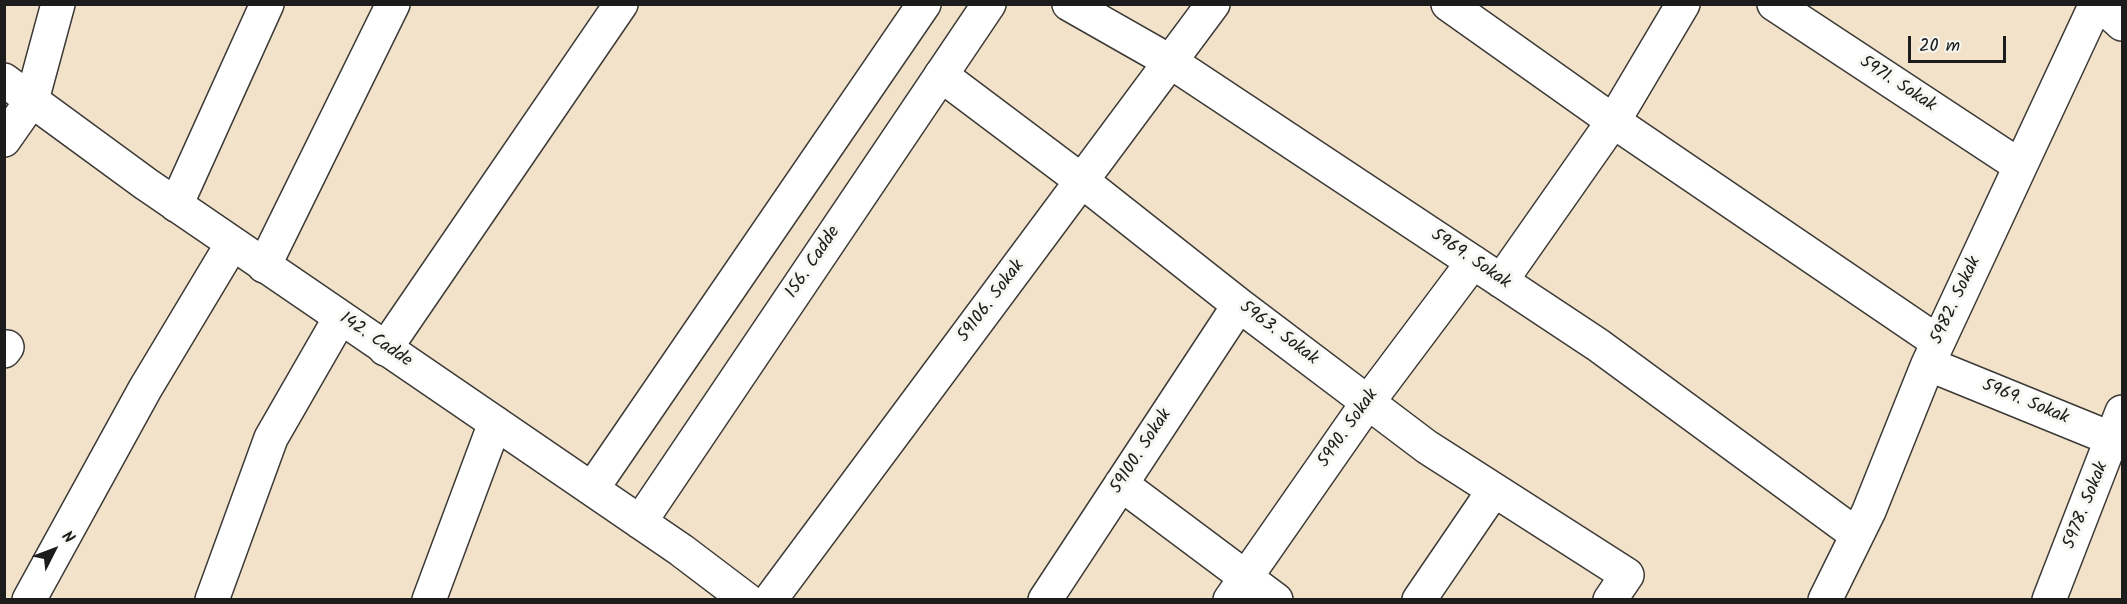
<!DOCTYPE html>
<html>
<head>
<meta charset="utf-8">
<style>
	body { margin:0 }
	#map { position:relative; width:2127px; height:604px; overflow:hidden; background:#f3e2ca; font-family:Kalam,sans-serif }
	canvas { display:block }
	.frame { position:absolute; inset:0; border:6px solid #1c1c1c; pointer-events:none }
	.north { position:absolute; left:24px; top:520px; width:60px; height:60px; -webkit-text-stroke:4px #f6f6f2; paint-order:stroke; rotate:48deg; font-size:16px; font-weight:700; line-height:24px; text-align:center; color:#1c1c1c }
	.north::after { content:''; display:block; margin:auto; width:21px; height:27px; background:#1c1c1c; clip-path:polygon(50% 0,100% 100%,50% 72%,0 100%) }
	.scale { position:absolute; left:1908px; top:36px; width:98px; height:27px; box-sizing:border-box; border:3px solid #1c1c1c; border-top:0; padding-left:8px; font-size:18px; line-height:21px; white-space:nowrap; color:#1c1c1c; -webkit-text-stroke:4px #f6f6f2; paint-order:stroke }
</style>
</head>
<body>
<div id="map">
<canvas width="2127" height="604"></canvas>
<div class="frame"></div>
<div class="north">N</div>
<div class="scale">20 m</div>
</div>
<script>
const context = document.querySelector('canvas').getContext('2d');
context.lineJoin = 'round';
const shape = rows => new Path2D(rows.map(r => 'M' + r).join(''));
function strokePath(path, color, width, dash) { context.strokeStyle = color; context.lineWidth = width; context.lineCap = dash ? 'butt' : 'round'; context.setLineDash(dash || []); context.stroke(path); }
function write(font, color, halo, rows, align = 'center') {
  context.font = font + ' Kalam,sans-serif'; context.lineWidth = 6; context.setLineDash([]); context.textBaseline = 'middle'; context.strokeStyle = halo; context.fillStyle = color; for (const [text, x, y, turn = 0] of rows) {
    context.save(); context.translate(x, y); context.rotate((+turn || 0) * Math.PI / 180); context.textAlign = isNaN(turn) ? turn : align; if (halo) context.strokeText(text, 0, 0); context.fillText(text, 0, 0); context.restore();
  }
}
const minor = shape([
	[1069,4,1171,62,1598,345,1857,535],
	[1448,4,1613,121,1938,342],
	[1774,4,2020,166],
	[2100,4,2122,24],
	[941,75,1082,181,1239,305,1427,447,1627,575,1610,600],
	[4,140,32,100,58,4],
	[176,205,267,4],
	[264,266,393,4],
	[1501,281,1616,117,1683,4],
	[385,349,621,4],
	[4,351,7,347],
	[1928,364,2122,443],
	[1121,484,1276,600],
	[29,600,145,389,232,244],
	[212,600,271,438,340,318],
	[429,600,495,423],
	[770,600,1213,4],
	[1045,600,1239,305],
	[1230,600,1368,402,1473,262],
	[1419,600,1494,490],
	[1825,600,1869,511,1928,364,2096,4],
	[2049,600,2122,412]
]);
const tertiary = shape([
	[4,80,146,184,681,550,747,600],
	[592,489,924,4],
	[640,522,989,4]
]);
strokePath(minor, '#3c3a36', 36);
strokePath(tertiary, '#3c3a36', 36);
strokePath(minor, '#fff', 33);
strokePath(tertiary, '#fff', 33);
write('18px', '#1c1c1c', '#f6f6f2', [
	["5971. Sokak",1897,85,33],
	["5969. Sokak",1470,260,34],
	["156. Cadde",814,263,-56],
	["5982. Sokak",1957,301,-65],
	["59106. Sokak",992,302,-53],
	["5963. Sokak",1278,334,37],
	["142. Cadde",375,341,34],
	["5969. Sokak",2025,403,22],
	["5990. Sokak",1349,429,-55],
	["59100. Sokak",1142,452,-57],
	["5978. Sokak",2087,506,-68]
]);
</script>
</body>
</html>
